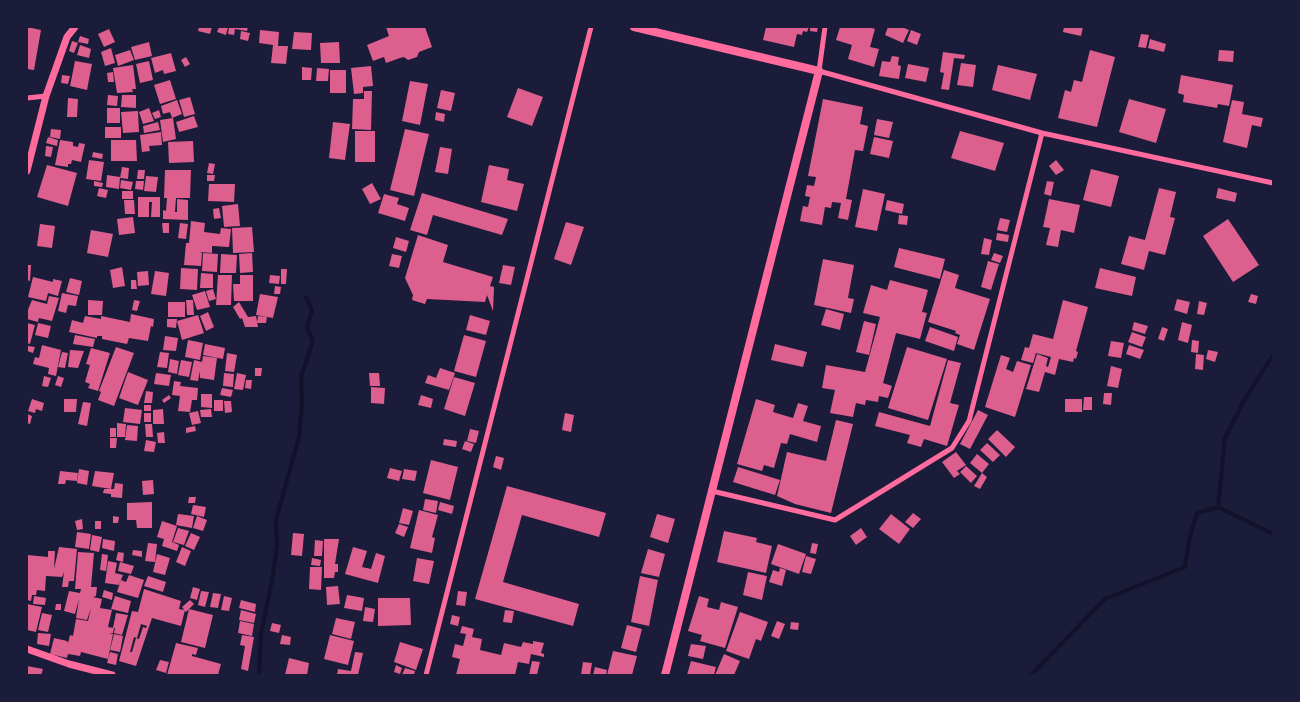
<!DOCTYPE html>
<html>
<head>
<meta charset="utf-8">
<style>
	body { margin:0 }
	#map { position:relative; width:1300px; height:702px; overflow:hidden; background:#1b1b3a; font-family:"Asap Condensed",sans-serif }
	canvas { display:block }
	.frame { position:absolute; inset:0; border:28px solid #1b1b3a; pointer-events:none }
</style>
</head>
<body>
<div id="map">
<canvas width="1300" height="702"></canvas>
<div class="frame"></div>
</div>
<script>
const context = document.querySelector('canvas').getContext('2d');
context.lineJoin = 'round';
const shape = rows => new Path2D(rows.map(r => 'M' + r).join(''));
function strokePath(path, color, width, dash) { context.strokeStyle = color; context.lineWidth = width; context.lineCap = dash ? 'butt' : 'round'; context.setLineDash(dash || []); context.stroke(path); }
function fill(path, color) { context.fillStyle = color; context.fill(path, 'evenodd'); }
strokePath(shape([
	[1218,507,1273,534],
	[259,675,261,634,273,575,277,545,276,520,299,437,302,403,301,377,313,341,307,328,312,310,306,297],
	[1031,675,1105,599,1185,567,1189,540,1197,513,1218,507,1225,438,1245,399,1273,355]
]), '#12122b', 4);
fill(shape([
	[27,27,41,30,34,70,27,69],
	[199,27,212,27,210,34,198,31],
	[219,27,228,27,226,35,217,32],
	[229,27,248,27,247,31,235,29,234,35,228,34],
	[386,27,425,27,432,47,419,52,417,57,408,60,404,57,400,58,386,63,384,57,373,61,367,45,389,36],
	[766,27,809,27,807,32,803,31,802,35,797,34,794,47,763,40],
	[810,27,818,27,817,32,810,31],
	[840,27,869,27,875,29,870,47,879,49,874,67,848,59,852,45,836,40],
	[888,27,902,27,909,30,903,43,885,35],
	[1064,27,1083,27,1081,36,1063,32],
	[109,29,115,42,104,47,98,34],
	[260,30,279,32,278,46,288,46,286,64,271,63,273,45,259,43],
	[911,30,921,34,917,45,907,41],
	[241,31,250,33,248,41,240,39],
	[294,32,312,33,311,50,292,49],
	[1141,34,1149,35,1146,48,1138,47],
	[80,36,89,39,88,44,78,42],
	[1150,39,1166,44,1164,52,1148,48],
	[72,41,78,43,74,53,69,51],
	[149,42,152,56,135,60,131,47],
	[339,42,340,63,321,63,320,43],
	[80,45,91,49,89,58,77,55],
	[111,48,115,63,105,66,101,52],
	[130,50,134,60,118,66,115,55],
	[1090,50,1115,57,1097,127,1058,118,1065,90,1071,92,1074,80,1082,82],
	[1219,50,1234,51,1233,62,1218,61],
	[943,52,965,55,964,59,954,58,949,90,941,89,944,73,940,72],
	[171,53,176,71,164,74,163,70,155,73,151,58],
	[892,56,899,57,898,65,901,66,899,79,879,76,882,61,890,62],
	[186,57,190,64,185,67,181,60],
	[75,61,92,64,87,90,70,86],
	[149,61,153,80,140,83,136,64],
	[961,63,976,65,973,87,957,85],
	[908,64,929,68,926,82,905,78],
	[133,65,136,89,132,89,133,92,117,93,113,68],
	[998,65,1037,74,1030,100,992,90],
	[371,66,373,86,363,87,363,93,354,94,351,68],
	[302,67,312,68,311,80,302,80],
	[317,68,329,69,328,81,316,81],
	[330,70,346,70,346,93,330,93],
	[113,72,114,82,108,82,107,73],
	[62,75,70,76,68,84,61,83],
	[1181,75,1233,85,1229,106,1218,104,1217,108,1183,102,1184,95,1178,93],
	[170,80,176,99,160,104,154,85],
	[410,81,428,84,420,125,402,121],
	[518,88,543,97,532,126,507,117],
	[441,90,455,93,451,111,437,108],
	[364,91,372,91,371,130,352,129,353,99,364,99],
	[108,95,118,96,117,106,107,105],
	[122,95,136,95,136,108,121,107],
	[190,97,195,114,184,117,179,100],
	[68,98,78,99,77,117,67,117],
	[823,99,863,107,860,124,868,126,863,151,855,150,846,199,852,200,848,220,838,218,841,203,832,202,831,208,825,207,822,225,800,221,803,206,808,207,810,197,805,196,807,185,814,186,816,177,808,176],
	[1129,99,1166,109,1156,143,1119,132],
	[177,100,182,114,172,118,168,106,170,112,163,114,161,106],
	[1232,100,1244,102,1242,114,1263,118,1261,127,1252,125,1247,148,1223,142],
	[107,108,120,108,120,123,107,123],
	[149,108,154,121,143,124,139,112],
	[159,110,161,117,155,119,152,113],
	[138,111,139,132,123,133,121,112],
	[436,112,445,114,444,122,435,120],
	[194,116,198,127,179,132,176,122],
	[173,118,176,139,163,142,160,120],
	[877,119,893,122,889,138,874,135],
	[158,122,160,130,144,133,143,126],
	[333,122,350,124,345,160,329,158],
	[105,127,121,127,121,138,105,138],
	[51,129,61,130,60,139,50,137],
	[405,129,429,134,414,196,390,190],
	[355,131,375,131,375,162,355,162],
	[960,131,1004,143,995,171,951,158],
	[161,132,162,145,149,146,150,151,142,152,140,135],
	[48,137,58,140,57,146,46,143],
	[874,137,893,141,889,158,870,154],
	[60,140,73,142,73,146,78,147,79,143,85,144,81,162,72,160,71,164,68,164,68,167,55,165],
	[111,140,136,140,137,161,111,161],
	[193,141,194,162,169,163,168,142],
	[46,146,53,147,51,157,45,156],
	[440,147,452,149,448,174,435,172],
	[93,152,103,154,102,159,92,157],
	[89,160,104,162,101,181,86,179],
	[1056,160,1064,170,1056,175,1049,166],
	[209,163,215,164,213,174,207,173],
	[47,165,77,173,68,206,37,197],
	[489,165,509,169,507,180,524,184,517,211,481,202],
	[122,167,129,168,128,179,120,178],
	[1091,169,1119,176,1111,207,1083,200],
	[138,170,145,170,144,179,137,179],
	[165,170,191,170,190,198,176,198,175,212,177,212,177,199,188,200,188,220,163,219,163,210,166,211,167,198,164,198],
	[107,175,120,177,119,189,106,187],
	[207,175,215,175,214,181,207,181],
	[146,176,158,177,156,192,144,191],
	[121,180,133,182,131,190,120,188],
	[94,181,103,183,102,187,94,186],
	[136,181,144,181,143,190,135,189],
	[1047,181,1054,182,1051,196,1044,194],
	[372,183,381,199,370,204,362,189],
	[209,184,235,184,234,202,208,201],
	[99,188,108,190,106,198,97,196],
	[1159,188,1176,192,1170,217,1175,218,1165,255,1149,251,1144,270,1121,264,1129,236,1145,240],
	[1218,188,1237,193,1235,202,1216,198],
	[863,189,885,194,877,231,855,227],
	[122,191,133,191,133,199,122,199],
	[422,193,508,219,502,235,433,215,427,235,410,230],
	[384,194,399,198,397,204,409,208,405,221,378,213],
	[138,197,160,197,160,217,151,217,152,202,149,202,149,217,138,217],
	[1049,199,1080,205,1074,233,1061,230,1058,247,1046,245,1050,228,1043,227],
	[124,200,134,200,135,214,125,214],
	[887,200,904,204,902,214,885,210],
	[238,204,240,226,224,227,222,206],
	[219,208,221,218,214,219,213,209],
	[899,215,908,216,907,225,898,224],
	[133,217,135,233,119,235,117,219],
	[1000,218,1010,220,1007,232,997,230],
	[1228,219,1259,265,1233,282,1203,236],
	[191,221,205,223,204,232,220,234,221,228,231,229,229,247,212,246,212,253,200,252,202,253,201,266,184,265,186,243,189,243],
	[566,222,584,227,571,265,554,259],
	[162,223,169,223,169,233,163,233],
	[180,223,188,224,186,239,178,238],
	[40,224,55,226,52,248,37,246],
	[252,227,254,252,233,253,232,228],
	[91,230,113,234,108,257,87,253],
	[997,233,1009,235,1008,242,996,240],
	[418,235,448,245,443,262,493,277,490,286,494,287,493,311,487,295,485,302,427,299,425,304,412,300,413,295,405,278],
	[396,237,409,241,406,252,393,248],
	[984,238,992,240,989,255,981,254],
	[899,248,945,259,940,279,894,267],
	[203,253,218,254,217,272,202,271],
	[252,253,253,272,240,273,239,254],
	[994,253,1003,256,1000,263,991,260],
	[221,254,237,255,236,273,220,273],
	[392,254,402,256,399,268,389,266],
	[823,259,854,265,848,298,854,299,851,313,814,305],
	[988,261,999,264,991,290,981,287],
	[27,265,31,265,30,281,27,280],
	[503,265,515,267,511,285,499,283],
	[122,267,125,286,113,288,110,270],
	[181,268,198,269,197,290,180,289],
	[1100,268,1136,277,1132,296,1095,288],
	[281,269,287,269,286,284,281,284],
	[944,270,959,275,955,288,990,299,974,350,957,344,960,335,955,333,956,331,928,322],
	[148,271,149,285,138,286,137,272],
	[155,271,169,273,166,296,151,294],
	[201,273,213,274,213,288,200,288],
	[218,275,232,275,231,305,216,305],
	[240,275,253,275,253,301,234,301,233,284,240,284],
	[270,275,280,276,279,284,269,283],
	[33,277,53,282,53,279,62,281,58,296,48,293,46,301,28,297],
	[70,278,82,281,79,295,66,292],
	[131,280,136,280,137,289,131,289],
	[890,280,928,290,922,312,927,313,920,339,896,333,883,383,892,386,888,398,879,396,878,402,866,400,865,405,856,403,853,417,830,413,835,390,822,388,826,365,865,372,880,317,863,313,871,285,887,290],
	[275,286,281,287,280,294,274,294],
	[213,289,216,299,209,301,206,291],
	[205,291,210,307,197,310,192,295],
	[62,293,78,296,76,306,68,305,66,313,58,311],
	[260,294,278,297,273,318,256,315],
	[1251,294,1258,296,1256,304,1248,302],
	[49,296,59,298,52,321,39,318,38,322,27,319,27,312,32,300,47,304],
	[1177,299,1190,302,1187,314,1174,310],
	[88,300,103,301,102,315,88,315],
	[134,300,140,301,137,311,132,310],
	[186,300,193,300,194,315,187,315],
	[1063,300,1088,307,1076,351,1078,352,1076,359,1074,358,1073,362,1059,359,1055,375,1045,372,1039,392,1026,389,1037,354,1048,358,1046,366,1048,367,1051,357,1036,353,1033,363,1021,360,1025,347,1029,348,1033,334,1053,339],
	[1199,301,1207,303,1204,315,1197,314],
	[168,302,185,302,185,317,168,317],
	[239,302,248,317,256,316,258,327,245,327,242,318,240,319,233,307],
	[826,309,844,314,840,330,821,325],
	[208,312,214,327,206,331,200,316],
	[131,314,154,319,153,327,151,326,148,341,129,338,127,344,102,339,102,336,97,336,97,338,69,332,72,320,83,323,85,316,101,319,101,316,130,322],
	[198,315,204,333,182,340,177,321],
	[470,315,490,321,486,335,466,330],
	[258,316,267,317,266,323,257,323],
	[167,319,177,319,176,328,167,327],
	[864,321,876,324,869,355,856,352],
	[1134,322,1148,326,1145,334,1132,330],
	[1182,322,1192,325,1188,343,1178,340],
	[27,323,35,325,30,344,27,343],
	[38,323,51,326,48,338,35,335],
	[930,327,958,337,954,351,925,341],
	[1162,327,1168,329,1164,341,1158,339],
	[1132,332,1146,337,1142,347,1128,342],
	[75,335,95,339,93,347,73,344],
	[464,335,486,341,476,377,454,371],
	[165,336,178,338,176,351,163,350],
	[188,340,203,343,200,360,185,357],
	[1192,340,1199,341,1198,353,1191,352],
	[1111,341,1124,343,1121,358,1108,356],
	[205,344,225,348,223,359,203,355],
	[775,344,807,352,803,367,771,360],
	[42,345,61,350,56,376,48,374,49,368,33,364,35,357,39,358],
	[1129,345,1144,350,1140,359,1126,354],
	[28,346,35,347,33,353,27,351],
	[116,347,134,353,114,406,98,400,101,392,99,391],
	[907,347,947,359,928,420,888,408],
	[91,348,110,353,98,391,88,388,90,384,85,382,90,365,86,364],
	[70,350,84,351,78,368,68,367],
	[1208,350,1218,352,1215,362,1206,359],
	[62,352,68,353,65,368,58,367],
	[160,352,169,353,167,368,157,367],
	[227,353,237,355,234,372,225,371],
	[1196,354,1204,355,1203,370,1195,369],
	[1001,355,1010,358,1006,369,1013,372,1017,361,1031,365,1015,417,985,407],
	[203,356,217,358,214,380,200,378,200,371,198,381,190,380,194,360,202,362],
	[170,359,179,361,177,374,168,372],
	[181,360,192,362,189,377,178,375],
	[948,360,961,363,950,403,959,405,947,446,924,439,921,447,907,443,910,435,875,426,879,412,930,426],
	[1111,366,1122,369,1118,388,1107,386],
	[255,368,262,368,261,376,255,376],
	[440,368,455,373,449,390,425,383,428,375,436,378],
	[128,372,148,380,138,405,119,398],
	[156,373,171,375,169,386,154,384],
	[224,373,234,374,233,387,223,386],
	[237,373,246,375,243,390,234,389],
	[369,373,379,373,380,386,370,386],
	[44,376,51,378,48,387,42,386],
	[58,376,64,378,61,387,55,385],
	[454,377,475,383,465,416,444,409],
	[246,380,252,380,251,389,245,388],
	[174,381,181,382,180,386,198,388,197,400,192,400,190,412,178,411,180,396,172,395],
	[371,387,385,388,384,404,371,403],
	[222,388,233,390,231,397,220,395],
	[146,391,153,392,152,403,144,403],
	[1104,393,1112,393,1111,405,1103,404],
	[201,394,212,394,212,408,201,407],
	[169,395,171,398,164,403,162,400],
	[421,395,433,399,431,408,418,405],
	[1084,397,1092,397,1092,410,1083,410],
	[32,399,44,403,42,411,36,409,35,413,28,411],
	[64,399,77,399,76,412,64,412],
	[756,399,775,405,773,412,793,418,798,403,808,406,803,421,821,426,817,442,790,434,787,444,781,443,774,468,764,465,762,471,737,464],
	[1065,399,1082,399,1082,412,1065,412],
	[214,400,223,400,223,411,214,411],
	[224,401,231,401,232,412,225,413],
	[83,402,91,403,87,426,78,424],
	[144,405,151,405,151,411,144,411],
	[125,408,142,410,140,424,123,422],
	[163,409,164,424,153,424,153,410],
	[211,409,212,417,201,417,200,410],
	[978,410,988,415,970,449,960,444],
	[198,411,201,423,192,425,189,413],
	[144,413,151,413,151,422,144,422],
	[565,413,574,415,571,432,562,430],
	[27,414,32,416,30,424,27,423],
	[836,420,853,424,831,513,795,504,777,496,787,452,826,461],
	[117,423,126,424,125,437,117,437],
	[145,424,152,424,153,437,146,437],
	[127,425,138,426,137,441,125,440],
	[195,426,196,431,186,433,186,428],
	[110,428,116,428,116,437,110,437],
	[470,429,479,431,476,443,467,441],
	[997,430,1015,447,1006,457,988,439],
	[164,432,165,443,158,443,157,433],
	[110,438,117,438,116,448,110,448],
	[444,439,457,441,456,447,443,445],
	[146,440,156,442,154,452,144,451],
	[465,441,474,444,471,452,462,449],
	[987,443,1000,455,993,462,980,450],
	[956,452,966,465,957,471,960,474,954,478,942,462],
	[977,454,989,464,982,473,970,463],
	[496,456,504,458,501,470,493,467],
	[431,460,458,467,450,500,423,493],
	[966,466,977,476,971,483,960,472],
	[738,467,780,480,775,495,733,482],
	[390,468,402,471,399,481,387,478],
	[79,469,89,471,87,485,77,483],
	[404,469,417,471,415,481,402,479],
	[60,471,78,473,77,481,66,480,65,484,58,484],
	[95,471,114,473,111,489,92,486],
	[982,473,987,477,980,489,974,486],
	[153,480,154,494,143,495,142,481],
	[115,483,123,484,122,498,111,497,111,494,103,493,104,489,114,489],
	[507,486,606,513,599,537,522,515,503,582,579,604,573,626,475,599],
	[189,497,196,497,195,503,188,503],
	[425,499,438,501,436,513,423,510],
	[152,502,152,528,137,528,136,520,127,520,127,503],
	[440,502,454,506,452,514,438,510],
	[193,505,206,507,204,517,191,514],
	[403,508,413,511,409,525,399,523],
	[419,510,438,515,432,537,435,538,432,553,410,548],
	[913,513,921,519,913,528,905,522],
	[178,514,194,516,192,528,176,525],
	[657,514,675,519,668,543,650,537],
	[891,514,910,529,899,544,879,529],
	[113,516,119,517,118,523,113,523],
	[197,516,207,520,203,531,193,528],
	[82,519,83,529,77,530,75,521],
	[95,521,101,521,101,529,95,529],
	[162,521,177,526,172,542,179,545,177,551,162,546,164,539,157,537],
	[399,524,408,527,404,537,395,533],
	[178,528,189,531,184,545,173,542],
	[861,528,867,537,856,545,850,536],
	[724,531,757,538,756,542,772,546,766,573,717,562],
	[77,532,91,534,89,549,75,547],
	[191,533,200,537,194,550,185,546],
	[293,533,304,534,302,556,291,555],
	[92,535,102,537,99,552,90,550],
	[103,539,115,541,114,551,102,548],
	[324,539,339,539,335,564,338,564,338,572,335,572,334,578,324,578],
	[315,540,323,541,322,556,314,556],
	[148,543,157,544,155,562,145,561],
	[812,543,818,544,816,554,810,553],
	[778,544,806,554,799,574,771,564],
	[59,547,77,549,74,581,69,581,68,587,62,587,64,572,62,577,46,576,45,591,37,590,36,595,32,595,31,601,27,600,27,555,48,557,48,551,55,551,54,569],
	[182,547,184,548,183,551,184,548,191,551,185,566,176,562],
	[353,547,367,551,362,567,371,569,376,553,385,556,378,583,345,574],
	[648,549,665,554,659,577,641,573],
	[133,550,142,551,142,557,132,555],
	[78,552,94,553,91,587,97,587,96,596,93,597,102,599,100,608,112,610,108,627,114,628,113,633,109,633,113,634,108,659,81,652,80,656,68,654,67,658,50,654,54,638,67,641,68,643,70,635,73,636,76,619,88,621,91,608,87,620,76,618,79,599,75,614,64,611,69,591,80,593,81,589,75,589],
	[118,552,124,553,123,562,116,560],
	[102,554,108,555,106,571,100,570],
	[157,554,170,558,165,575,153,572],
	[806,556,816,559,811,574,802,572],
	[312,558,321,560,320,566,311,565],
	[417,558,434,561,429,584,413,581],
	[108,561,117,563,115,573,123,575,119,585,105,583],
	[120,562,134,566,131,574,118,571],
	[310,567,322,567,321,590,309,589],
	[780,568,786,570,782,586,769,582,773,570,779,572],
	[748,572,767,576,762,600,743,595],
	[129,575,144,580,138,598,117,592,121,580,126,582],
	[148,576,166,582,163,592,144,586],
	[640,576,658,580,649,626,631,622],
	[338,586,340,604,327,605,326,587],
	[193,587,200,589,197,600,190,598],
	[144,589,181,601,179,609,185,610,181,626,152,618,136,666,119,661,132,611,138,612],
	[141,624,147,626,146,628,143,627,139,639,136,638,132,652,130,652,134,637,137,638],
	[104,590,113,593,112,600,102,597],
	[201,591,209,592,205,607,198,605],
	[458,591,467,592,465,606,456,605],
	[213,593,221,594,218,608,210,607],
	[347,595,364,598,362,611,344,608],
	[34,596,46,598,45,605,33,604],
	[115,596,131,601,128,613,111,609],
	[224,596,232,598,229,611,221,610],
	[699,596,709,599,707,607,719,610,721,602,738,607,725,648,700,641,702,635,688,631],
	[378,598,410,598,411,625,378,626],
	[190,600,194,604,186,612,182,607],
	[241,600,256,604,255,612,239,608],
	[27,604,42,607,36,632,27,630],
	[56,604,61,604,61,610,55,610],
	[365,607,375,609,373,622,363,621],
	[189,609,213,615,205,648,181,642],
	[241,610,256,614,254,623,239,620],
	[505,610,514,611,512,623,503,622],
	[740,612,768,622,761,641,756,639,749,659,726,651],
	[42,613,52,615,48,632,38,630],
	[116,613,128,615,122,635,114,633,115,628,113,628],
	[452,615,460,617,458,626,450,624],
	[336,618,355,622,351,639,332,634],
	[240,621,254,624,252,636,238,633],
	[777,621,785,624,779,639,771,636],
	[791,622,799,623,798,630,790,629],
	[272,623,281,625,279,633,270,631],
	[627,625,642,629,636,652,621,648],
	[462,626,474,629,472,637,482,639,480,650,501,655,504,643,521,647,523,642,533,644,533,641,544,643,541,653,544,654,544,657,531,654,529,664,518,662,515,675,456,675,460,659,452,657,455,644,463,646,466,634,460,633],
	[38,633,51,634,49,646,37,644],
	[114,634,123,636,120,652,110,650],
	[242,635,254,637,248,671,241,669,245,646,240,645],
	[282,635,291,637,290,645,280,644],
	[330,635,354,641,348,665,324,659],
	[400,642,423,649,416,670,394,662],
	[176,643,198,648,196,655,192,654,192,656,221,664,218,675,167,675],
	[691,644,706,646,703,659,688,656],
	[613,651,637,656,632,675,607,675],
	[110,652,118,654,116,665,107,663],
	[355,652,363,653,358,675,337,675,338,669,351,671],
	[724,654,740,661,734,675,715,675],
	[289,658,309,663,307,675,285,675],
	[160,660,169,662,166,673,156,670],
	[532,661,540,662,537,675,529,675],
	[691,661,716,667,714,675,687,675],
	[583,662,592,663,590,675,581,675],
	[396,665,402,668,400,674,394,672],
	[27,666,43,669,41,675,27,675],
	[595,667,607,670,606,675,593,675],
	[405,668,415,671,414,675,402,675]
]), '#dd5f8e');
strokePath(shape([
	[825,27,819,71,1042,133,1273,183],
	[27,98,46,96],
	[712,491,835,520,952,448,969,421,1042,133],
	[426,675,591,27]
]), '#ff6b9d', 5);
strokePath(shape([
	[27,171,46,96,67,37,75,27],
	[27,649,69,664,112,675]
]), '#ff6b9d', 7);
strokePath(shape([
	[634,27,819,71,665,675]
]), '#ff6b9d', 8);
</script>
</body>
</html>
